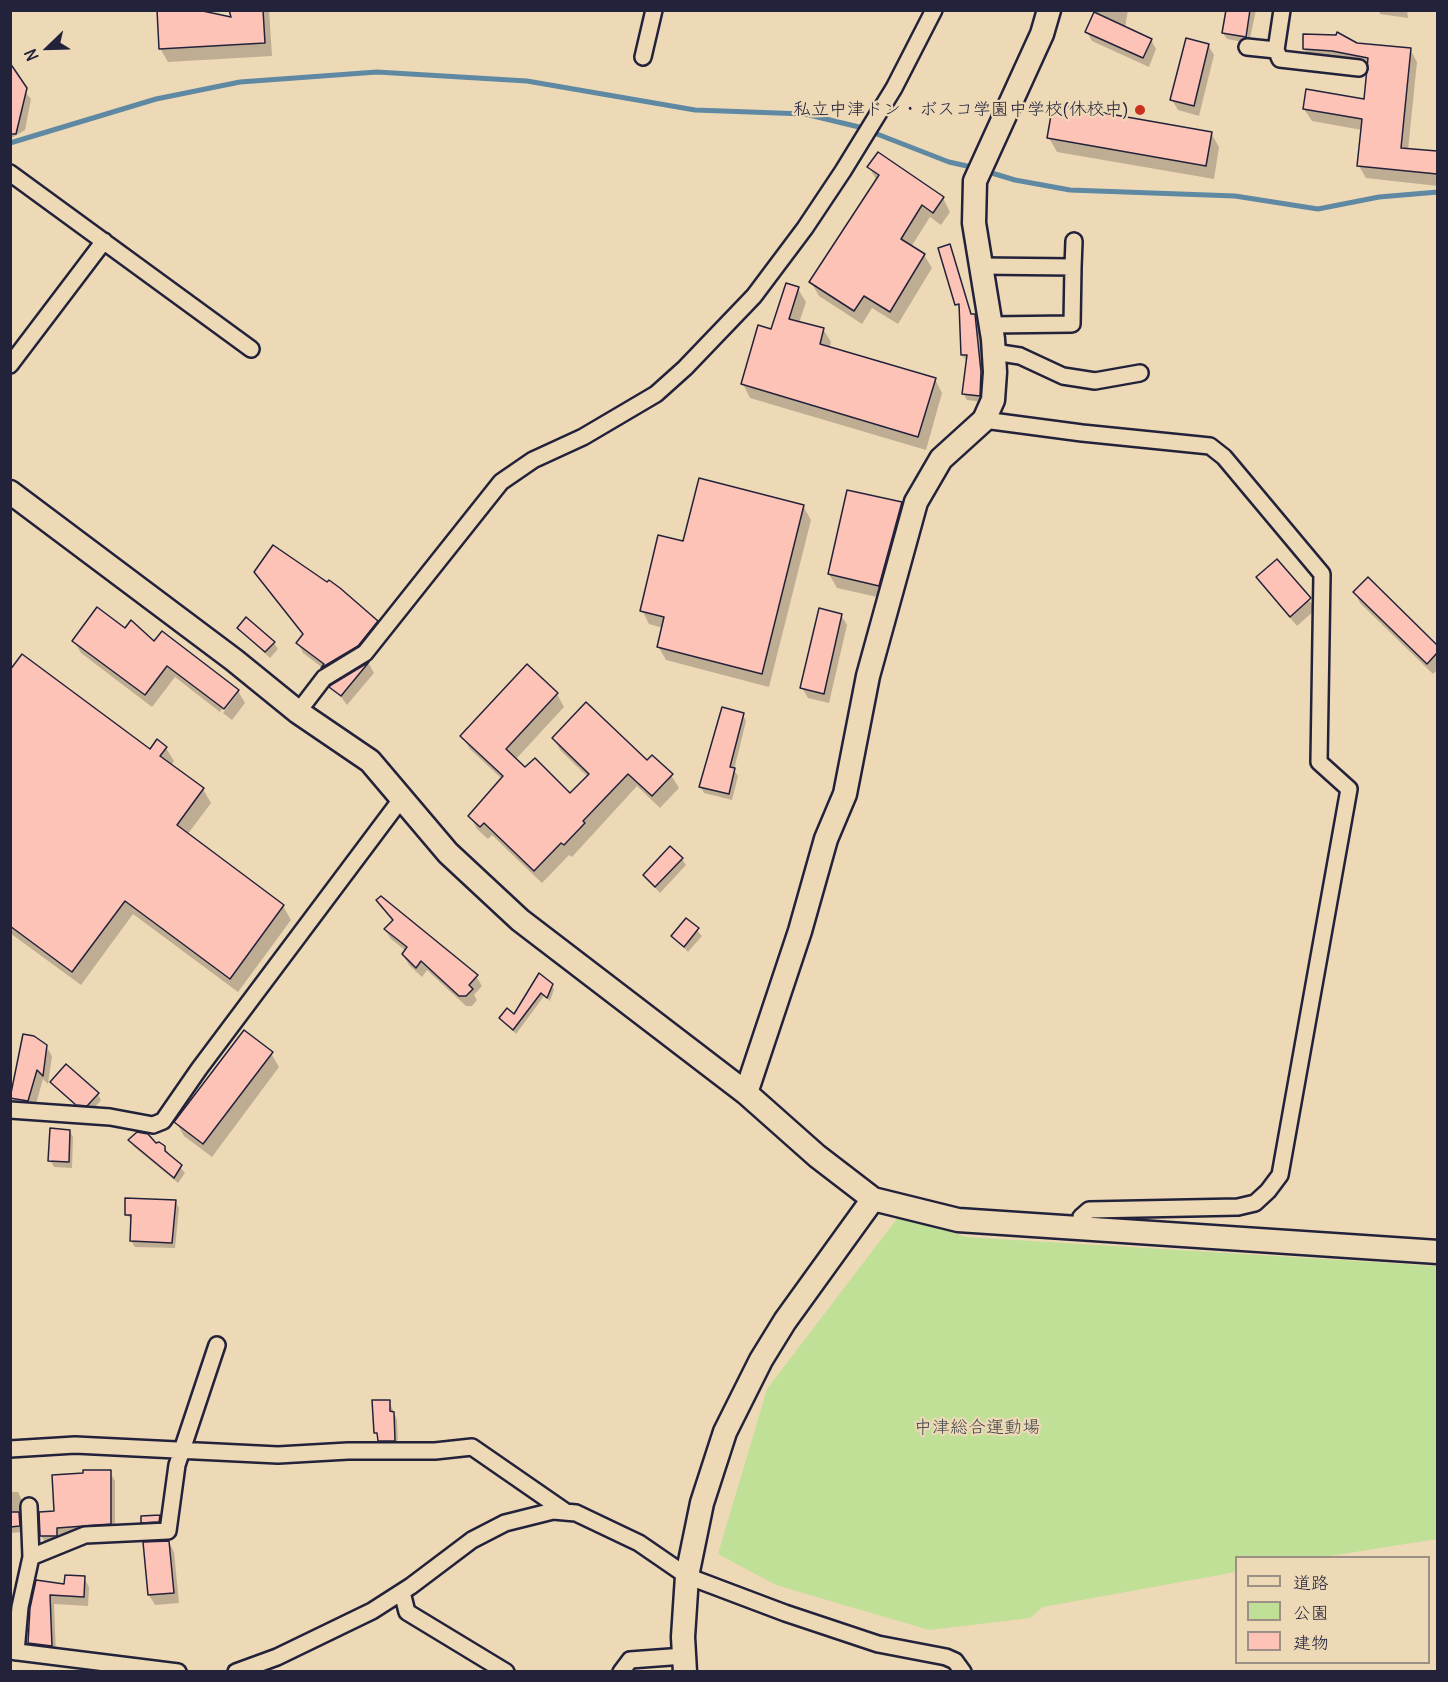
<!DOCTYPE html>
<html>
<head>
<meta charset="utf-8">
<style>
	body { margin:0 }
	#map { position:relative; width:1448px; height:1682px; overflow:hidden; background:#eed9b7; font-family:Delius,"Klee One",sans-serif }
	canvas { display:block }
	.frame { position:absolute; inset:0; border:12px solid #22223b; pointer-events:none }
	.legend { position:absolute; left:1235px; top:1556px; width:195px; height:108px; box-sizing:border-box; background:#eed9b7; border:2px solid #9c9085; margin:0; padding:8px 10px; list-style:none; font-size:18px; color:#22223b }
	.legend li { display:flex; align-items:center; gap:12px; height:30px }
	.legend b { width:30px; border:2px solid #9c9085 }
	.north { position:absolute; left:18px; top:18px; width:60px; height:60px; -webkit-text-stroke:4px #eed9b7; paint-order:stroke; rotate:247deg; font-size:16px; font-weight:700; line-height:24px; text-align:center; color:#22223b }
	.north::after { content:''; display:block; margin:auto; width:21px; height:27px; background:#22223b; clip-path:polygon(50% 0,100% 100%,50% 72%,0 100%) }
</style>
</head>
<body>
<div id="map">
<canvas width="1448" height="1682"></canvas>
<div class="frame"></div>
<ul class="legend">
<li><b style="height:8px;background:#eed9b7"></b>道路</li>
<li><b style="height:16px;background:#c0df97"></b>公園</li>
<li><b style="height:16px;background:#fec3b7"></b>建物</li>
</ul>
<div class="north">N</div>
</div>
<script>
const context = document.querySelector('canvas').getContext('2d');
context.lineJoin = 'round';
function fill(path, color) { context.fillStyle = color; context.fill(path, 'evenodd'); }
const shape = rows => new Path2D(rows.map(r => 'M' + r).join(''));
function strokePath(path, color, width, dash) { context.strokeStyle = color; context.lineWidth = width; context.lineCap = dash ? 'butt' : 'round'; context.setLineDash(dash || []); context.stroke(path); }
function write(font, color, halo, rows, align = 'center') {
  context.font = font + ' Delius,"Klee One",sans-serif'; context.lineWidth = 4.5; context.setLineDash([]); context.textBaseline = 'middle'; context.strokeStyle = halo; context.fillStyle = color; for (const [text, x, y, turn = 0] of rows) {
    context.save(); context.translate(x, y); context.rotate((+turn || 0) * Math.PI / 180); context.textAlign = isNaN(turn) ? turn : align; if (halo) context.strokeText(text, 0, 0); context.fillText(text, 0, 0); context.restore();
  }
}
fill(shape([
	[899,1216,967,1237,1437,1266,1437,1539,1323,1557,1236,1558,1236,1572,1043,1607,1030,1618,929,1630,776,1585,718,1554,767,1389]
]), '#c0df97');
fill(shape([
	[231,10,269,10,272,56,168,62,160,48,233,19],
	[1096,10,1128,10,1125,28,1151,40,1156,49,1149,67,1092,41,1087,32],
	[1229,10,1256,10,1249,43,1227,39,1223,33],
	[1379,10,1407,10,1408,18,1380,14],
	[1357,44,1410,49,1417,62,1408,150,1438,153,1438,186,1366,178,1359,166,1362,130,1312,121,1304,109,1365,100,1370,69,1340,63,1311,61,1304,49],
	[1208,45,1214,55,1199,116,1178,110,1172,100],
	[10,74,31,99,25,130,10,139],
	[1211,133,1219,147,1214,179,1057,152,1049,138],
	[869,167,943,198,950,212,941,225,930,217,911,247,924,255,932,268,898,324,872,308,862,324,819,296,811,282,877,181],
	[949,246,972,315,978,322,984,379,983,402,967,400,963,393,967,361,962,355,960,311,957,304],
	[798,289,806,302,799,323,823,329,831,342,830,348,935,379,942,393,926,450,750,398,743,384],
	[901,504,909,518,886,599,837,588,829,574],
	[803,506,811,520,769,687,666,660,658,646,663,628,649,624,642,610,684,542],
	[1276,561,1316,609,1297,626,1257,578],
	[256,572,377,622,382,631,327,677,323,668,303,653,298,643,304,636],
	[1368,579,1438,647,1438,669,1433,674,1360,603,1355,592],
	[841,615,847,625,829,703,808,698,802,688],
	[238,628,274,643,278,649,270,658],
	[125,630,154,643,238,691,245,703,232,720,223,713,238,693,234,693,220,712,175,677,152,707,81,653,74,641],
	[369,664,374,673,347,705,333,686],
	[10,672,150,751,166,748,174,761,171,766,203,789,211,803,187,835,283,906,291,920,238,992,133,914,81,985,10,933],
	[557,694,564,707,515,760,525,769,570,795,588,777,561,751,553,738,647,763,671,775,679,788,660,808,637,786,572,857,569,855,542,883,492,835,488,839,477,829,470,816,502,779,470,749,462,736],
	[743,715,746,721,734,770,738,776,732,800,704,793,700,786,706,763,709,764],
	[682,859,686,865,660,893,644,876],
	[378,900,476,976,482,986,474,995,477,1000,472,1006,466,1006,427,970,422,977,409,965,403,955,406,951,391,939,385,930,393,922],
	[687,920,702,936,688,952,673,936],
	[539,975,554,989,550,1001,544,996,516,1034,500,1018,514,1016],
	[46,1046,52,1056,48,1084,43,1079,34,1111,18,1108,12,1098],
	[271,1053,279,1067,212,1157,184,1136,176,1122],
	[52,1082,97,1093,101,1100,91,1112,81,1111],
	[70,1131,73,1137,72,1168,54,1167,50,1160],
	[130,1140,164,1147,185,1173,178,1183,133,1146],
	[175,1201,179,1208,175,1248,135,1247,131,1241,132,1220,126,1214],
	[389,1401,397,1420,398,1447,383,1447,376,1432],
	[110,1472,115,1481,115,1533,47,1545,41,1536,56,1513],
	[10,1492,18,1492,21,1498,23,1532,10,1533],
	[159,1517,162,1528,147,1529,143,1522],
	[169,1542,174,1552,179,1603,155,1605,149,1595],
	[84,1578,89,1587,88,1606,54,1604,56,1655,35,1652,30,1643,37,1582,66,1586],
	[10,1597,15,1603,10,1644]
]), '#0003');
strokePath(shape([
	[10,143,156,99,240,82,377,72,527,81,695,110,805,114,859,127,949,162,976,168],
	[985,171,1015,180,1070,190,1235,196,1318,209,1379,197,1438,192]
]), '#5f89a3', 5);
const building = shape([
	[157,10,198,10,231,17,229,10,263,10,265,43,159,49,157,10],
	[1226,10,1250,10,1246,37,1222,33,1226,10],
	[1094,12,1152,39,1143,58,1085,32,1094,12],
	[1337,32,1357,43,1411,48,1401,148,1437,151,1437,174,1357,166,1362,119,1303,109,1306,89,1364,99,1368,58,1332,51,1303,49,1303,34,1336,35,1337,32],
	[1186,38,1209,44,1194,106,1170,100,1186,38],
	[10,63,27,88,16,134,10,134,10,63],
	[1053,104,1212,132,1206,166,1047,138,1053,104],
	[878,152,944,197,933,213,922,205,901,239,925,254,890,312,864,296,854,311,809,282,879,175,867,167,878,152],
	[950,244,971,314,975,314,981,372,980,396,962,394,967,355,961,355,959,304,955,305,938,248,950,244],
	[786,283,799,287,789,319,824,328,820,344,936,378,918,437,741,384,758,325,771,329,786,283],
	[699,478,804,505,762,674,657,647,664,617,640,611,658,535,683,541,699,478],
	[847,490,902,502,879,586,828,574,847,490],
	[273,545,327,582,329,580,340,588,378,621,358,646,321,668,324,664,296,643,303,634,254,572,273,545],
	[1277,559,1311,598,1290,617,1256,577,1277,559],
	[1368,577,1437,645,1437,653,1427,664,1353,592,1368,577],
	[97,607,125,628,131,620,154,641,162,631,239,690,224,709,167,666,145,695,72,641,97,607],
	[819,608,842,614,824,694,800,688,819,608],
	[246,617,275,642,265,652,237,628,246,617],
	[22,654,150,749,157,739,167,747,160,756,204,788,177,825,284,905,230,979,125,901,72,972,10,926,10,670,22,654],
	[369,662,341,696,329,687,331,685,369,662],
	[527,664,558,693,506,749,525,767,535,758,570,793,589,774,552,738,586,702,647,760,652,755,673,774,652,796,628,774,583,821,585,823,564,845,561,843,534,871,484,823,480,827,468,816,503,776,460,736,527,664],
	[722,707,744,713,730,767,735,768,729,794,699,787,722,707],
	[670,846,683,858,655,887,643,875,670,846],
	[381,896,478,975,469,985,473,989,466,996,459,996,421,961,416,968,402,954,407,947,384,929,393,920,376,900,381,896],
	[686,918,699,928,684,947,671,936,686,918],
	[539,973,553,984,547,998,541,993,513,1030,499,1018,507,1008,514,1014,539,973],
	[244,1030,273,1052,203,1144,174,1122,244,1030],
	[23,1034,34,1036,47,1045,43,1076,37,1070,28,1101,10,1098,23,1034],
	[66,1064,99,1093,87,1106,76,1105,50,1082,66,1064],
	[50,1128,70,1130,69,1162,48,1161,50,1128],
	[137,1132,148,1134,156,1143,159,1142,165,1146,165,1151,182,1165,174,1178,128,1140,137,1132],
	[125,1198,176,1200,172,1243,130,1241,131,1215,125,1215,125,1198],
	[372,1400,390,1400,390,1411,394,1412,395,1441,378,1441,377,1433,374,1433,372,1400],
	[83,1470,111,1470,111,1524,57,1528,57,1536,40,1536,39,1512,54,1511,52,1475,83,1473,83,1470],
	[10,1512,19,1512,20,1526,10,1527,10,1512],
	[160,1515,159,1522,141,1523,141,1516,160,1515],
	[169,1541,174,1593,148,1595,143,1542,169,1541],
	[65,1575,85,1576,84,1597,50,1595,52,1646,28,1643,30,1608,36,1580,64,1584,65,1575]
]);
fill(building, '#fec3b7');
strokePath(building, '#22223b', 1.5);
const street = shape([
	[1282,10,1276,50,1280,59,1359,68],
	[1247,47,1276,50],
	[643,57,654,10],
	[10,173,251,349],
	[980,266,1073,267,1074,241],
	[990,325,1072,324,1073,267],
	[994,352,1020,356,1063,376,1095,381,1140,373],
	[10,365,104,241],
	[984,420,1082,433,1210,446,1224,457,1322,574,1319,762,1349,789,1280,1175,1268,1191,1255,1203,1238,1207,1089,1210,1081,1217,1080,1229],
	[298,712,324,678,365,653,501,482,533,460,583,437,656,394,685,368,754,296,805,228,843,171,894,88,934,10],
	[10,1110,110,1117,153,1125,163,1121,199,1069,402,798],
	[10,1449,75,1445,278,1455,348,1451,435,1451,472,1447,566,1512],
	[31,1557,85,1535,168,1531,177,1465,217,1345],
	[402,1592,407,1612,506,1672],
	[10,1651,178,1672],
	[16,1652,20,1607,31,1557,29,1506],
	[236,1672,277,1657,372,1611,411,1586,472,1540,505,1523,553,1511,576,1513,639,1543,687,1576,785,1613,878,1644,946,1657,955,1661,963,1672],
	[621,1672,630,1660,684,1656]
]);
const secondary = shape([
	[10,492,234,660,298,712,370,761,448,853,520,920,746,1093,817,1156,873,1199,958,1220,1438,1252],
	[746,1093,800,931,826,839,845,794,868,676,916,502,941,459,984,420,993,400,995,372,993,339,974,223,975,181,1042,34,1049,10],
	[685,1672,683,1637,687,1576,702,1503,725,1432,761,1360,785,1321,873,1199]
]);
strokePath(street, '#22223b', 20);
strokePath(secondary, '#22223b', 27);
strokePath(street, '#eed9b7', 15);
strokePath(secondary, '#eed9b7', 22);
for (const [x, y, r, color] of [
	[1140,110,6,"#c8321e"]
]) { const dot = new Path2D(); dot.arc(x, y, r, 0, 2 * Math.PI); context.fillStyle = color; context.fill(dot); strokePath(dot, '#eed9b7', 2); }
write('18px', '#22223b', '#eed9b7', [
	["私立中津ドン・ボスコ学園中学校(休校中)",1128,110]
], 'right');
write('18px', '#42484d', '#eed9b7', [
	["中津総合運動場",977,1428]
]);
</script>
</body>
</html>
